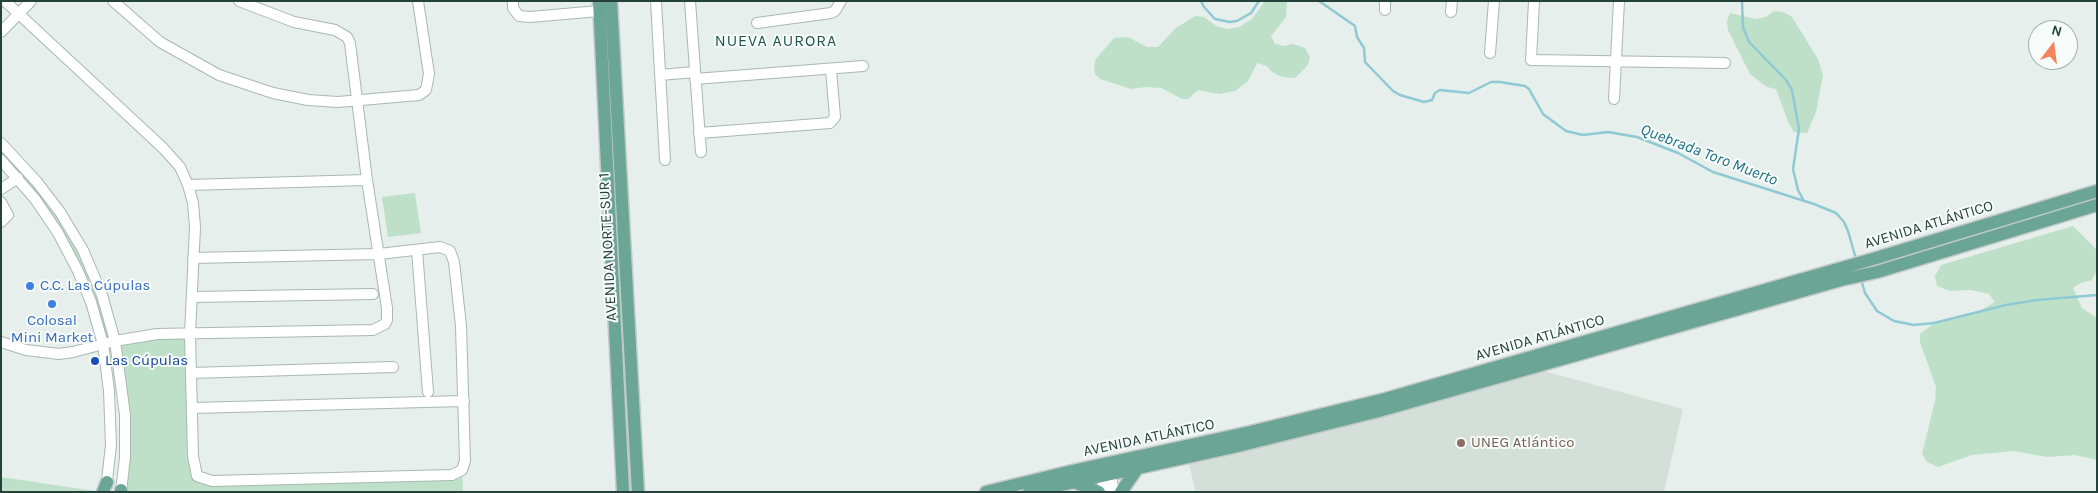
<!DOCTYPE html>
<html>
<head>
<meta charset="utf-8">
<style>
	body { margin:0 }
	#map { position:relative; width:2098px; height:493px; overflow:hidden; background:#e6efeb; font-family:Karla,sans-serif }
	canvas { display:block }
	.frame { position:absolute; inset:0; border:2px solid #24423a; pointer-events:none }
	.north { position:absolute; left:2028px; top:20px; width:50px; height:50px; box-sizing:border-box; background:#f7fbf9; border:1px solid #a3b1ad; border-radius:50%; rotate:15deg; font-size:14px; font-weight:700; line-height:20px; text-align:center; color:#24423a }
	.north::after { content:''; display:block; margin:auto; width:18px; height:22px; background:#f4845f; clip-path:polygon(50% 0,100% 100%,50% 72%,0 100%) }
</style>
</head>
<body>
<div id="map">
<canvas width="2098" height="493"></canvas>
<div class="frame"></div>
<div class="north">N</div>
</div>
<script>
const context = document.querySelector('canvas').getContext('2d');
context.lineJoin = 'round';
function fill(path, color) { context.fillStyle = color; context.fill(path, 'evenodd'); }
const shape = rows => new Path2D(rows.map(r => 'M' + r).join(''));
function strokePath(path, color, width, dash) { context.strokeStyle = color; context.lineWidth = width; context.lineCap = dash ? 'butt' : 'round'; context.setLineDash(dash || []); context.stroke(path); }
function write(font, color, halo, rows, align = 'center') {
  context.font = font + ' Karla,sans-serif'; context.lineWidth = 4; context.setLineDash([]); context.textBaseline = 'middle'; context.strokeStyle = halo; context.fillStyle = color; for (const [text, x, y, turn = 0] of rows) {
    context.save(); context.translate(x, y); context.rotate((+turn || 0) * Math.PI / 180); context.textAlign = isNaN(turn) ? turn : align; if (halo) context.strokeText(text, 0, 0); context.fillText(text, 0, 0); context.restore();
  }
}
fill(shape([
	[1533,368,1683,409,1664,492,1196,492,1187,457]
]), '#d4dfda');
fill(shape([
	[1265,1,1287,1,1286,17,1271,36,1275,44,1284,46,1293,44,1305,48,1310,57,1308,65,1295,78,1282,77,1272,72,1267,66,1257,63,1248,81,1235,91,1219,94,1198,90,1188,99,1182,99,1161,88,1146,87,1131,89,1100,79,1095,74,1094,66,1096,59,1114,38,1128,37,1147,47,1158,47,1176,28,1195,16,1204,17,1218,27,1228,29,1239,27,1252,19],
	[1774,11,1783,12,1792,17,1818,59,1823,75,1816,112,1807,133,1794,132,1789,124,1776,89,1767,87,1750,74,1728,30,1727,21,1730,13,1755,19,1766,17],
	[1,143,76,238,115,340,190,334,192,408,201,479,462,470,463,492,121,492,125,457,115,341,103,344,72,259,1,160],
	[415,193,421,233,388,237,382,197],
	[2073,226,2097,250,2097,270,2092,280,2081,283,2073,288,2082,308,2097,318,2097,460,2075,455,2047,457,2014,451,1972,455,1938,467,1927,462,1922,454,1935,401,1936,387,1920,342,1920,334,1934,323,1974,314,1995,302,1989,294,1971,290,1950,291,1937,286,1935,276,1941,265],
	[1,477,101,492,1,492]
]), '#bfe0c8');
strokePath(shape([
	[1201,1,1204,7,1215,19,1230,22,1237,21,1251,13,1259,1],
	[1319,1,1355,26,1357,37,1364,48,1365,62,1393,91,1400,95,1424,102,1432,100,1435,93,1440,90,1469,93,1491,82,1500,82,1525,86,1529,89,1543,114,1566,131,1583,135,1608,132,1637,137,1678,153,1713,172,1814,204,1836,213,1844,222,1848,231,1856,259],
	[1742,1,1743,27,1749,42,1786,80,1792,90,1799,129,1793,169,1798,190,1804,201],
	[1861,279,1865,293,1877,311,1894,321,1914,325,1934,323,2006,305,2037,300,2097,295]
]), '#8ec9d4', 2.5);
const minor = shape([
	[5,1,163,148,180,167,188,185,193,203,195,227,190,334,193,456,197,476,212,481,452,475,462,470,465,461,461,326,454,262,450,251,440,247,379,254,193,258],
	[113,1,160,42,219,75,273,93,308,100,338,102,419,95,426,90,429,74,418,1],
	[513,1,513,8,519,16,530,17,599,11],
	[656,1,665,160],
	[690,1,701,152],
	[1385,1,1385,10],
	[1534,1,1531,60,1725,63],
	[1451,12,1452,1],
	[757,23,831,13,835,11,841,1],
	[1,32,31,1],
	[1490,53,1494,1],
	[660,75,695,72],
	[695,79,863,66],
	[1614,99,1619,1],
	[699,133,830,123,835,117,831,69],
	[1,143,37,182,60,212,83,250,102,295,115,341,125,415,125,457,121,492],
	[1,160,35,199,58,233,78,271,91,302,103,344,109,391,111,445,106,489],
	[188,185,367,180],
	[1,189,18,178],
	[1,202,8,215,1,222],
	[417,250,428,392],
	[192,297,373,294],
	[1,342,26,350,59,354,73,352,115,341,157,334,373,330,385,324,387,320,387,308,367,180,350,43,347,37,335,30,294,22,239,1],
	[191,373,393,367],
	[192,408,464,401],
	[1109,468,1114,492],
	[1100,469,1105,492]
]);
const major = shape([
	[599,1,623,492],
	[611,1,638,492],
	[1074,482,1099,492],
	[121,490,121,492],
	[103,492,107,482],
	[986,492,1072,471,1250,432,1385,399,1873,259,2097,191],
	[1029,492,1234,447,1379,411,1841,280,1877,272,2097,205],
	[1121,492,1137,469]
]);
strokePath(minor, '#a8b8b2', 12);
strokePath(major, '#c2cac8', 15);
strokePath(minor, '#fff', 10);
strokePath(major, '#6aa596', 12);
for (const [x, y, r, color] of [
	[30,286,5,"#3f7fe0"],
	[52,304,5,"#3f7fe0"],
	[95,361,5,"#1a4fb4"],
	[1461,443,5,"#8d6e63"]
]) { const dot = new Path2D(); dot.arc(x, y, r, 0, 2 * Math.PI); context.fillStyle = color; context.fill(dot); strokePath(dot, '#f7fbf9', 2); }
write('15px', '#24423a', '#f7fbf9', [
	["AVENIDA ATLÁNTICO",1929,225,-17],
	["AVENIDA NORTE-SUR 1",608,247,-93],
	["AVENIDA ATLÁNTICO",1540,338,-16],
	["AVENIDA ATLÁNTICO",1149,438,-12]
]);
write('15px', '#366cbe', '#f7fbf9', [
	["C.C. Las Cúpulas",40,286],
	["Colosal",52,321,"center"],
	["Mini Market",52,338,"center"]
], 'left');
write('15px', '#164399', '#f7fbf9', [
	["Las Cúpulas",105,361]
], 'left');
write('15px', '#785e54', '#f7fbf9', [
	["UNEG Atlántico",1471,443]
], 'left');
context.letterSpacing = '1px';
write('16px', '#1f5548', '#f7fbf9', [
	["NUEVA AURORA",776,41]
]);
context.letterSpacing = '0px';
write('italic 16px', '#1c6f80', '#f7fbf9', [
	["Quebrada Toro Muerto",1709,155,21]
]);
</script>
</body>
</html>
